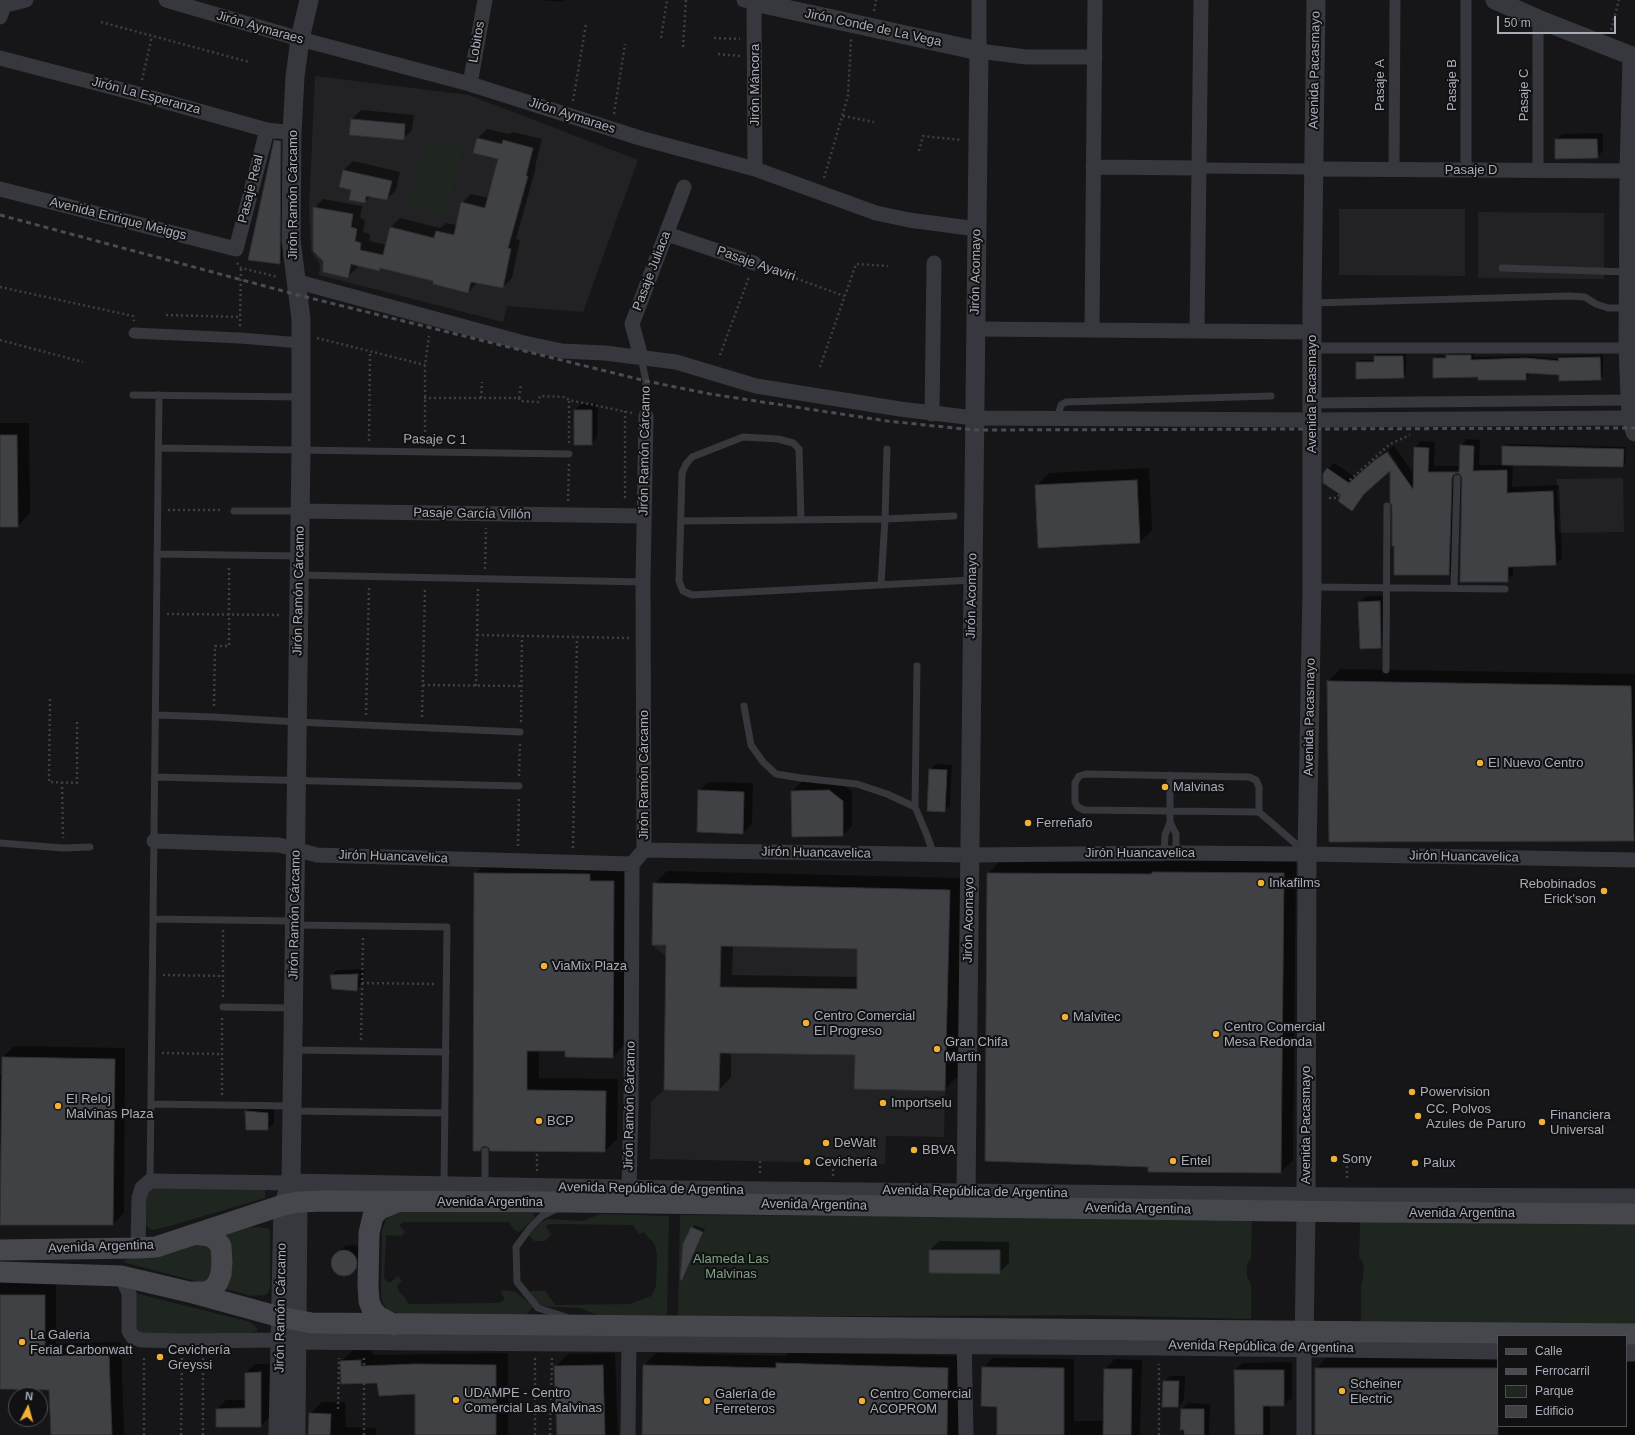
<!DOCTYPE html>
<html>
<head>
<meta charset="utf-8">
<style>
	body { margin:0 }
	#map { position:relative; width:1635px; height:1435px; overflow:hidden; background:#161618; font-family:Arial,sans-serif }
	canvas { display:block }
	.legend { position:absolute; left:1497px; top:1335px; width:130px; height:92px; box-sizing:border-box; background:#111113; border:1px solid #4d4f55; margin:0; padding:5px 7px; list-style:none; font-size:12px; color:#a8adb8 }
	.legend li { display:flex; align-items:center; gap:8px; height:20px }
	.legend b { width:20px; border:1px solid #4d4f55 }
	.north { position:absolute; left:8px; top:1387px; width:40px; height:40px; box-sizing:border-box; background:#111113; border:1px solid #4d4f55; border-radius:50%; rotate:6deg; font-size:11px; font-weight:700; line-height:16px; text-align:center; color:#a8adb8 }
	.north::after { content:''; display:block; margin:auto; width:14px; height:18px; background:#f2b134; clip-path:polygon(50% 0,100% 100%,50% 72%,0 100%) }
	.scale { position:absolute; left:1497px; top:16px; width:119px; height:18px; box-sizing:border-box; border:2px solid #a8adb8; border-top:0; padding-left:5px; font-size:12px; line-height:14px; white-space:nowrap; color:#a8adb8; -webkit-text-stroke:3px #111113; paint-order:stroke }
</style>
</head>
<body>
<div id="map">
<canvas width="1635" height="1435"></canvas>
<ul class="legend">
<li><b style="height:5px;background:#45474d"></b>Calle</li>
<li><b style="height:5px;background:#4a4c52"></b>Ferrocarril</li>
<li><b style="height:11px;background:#1e261f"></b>Parque</li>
<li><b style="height:11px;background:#404145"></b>Edificio</li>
</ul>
<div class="north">N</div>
<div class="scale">50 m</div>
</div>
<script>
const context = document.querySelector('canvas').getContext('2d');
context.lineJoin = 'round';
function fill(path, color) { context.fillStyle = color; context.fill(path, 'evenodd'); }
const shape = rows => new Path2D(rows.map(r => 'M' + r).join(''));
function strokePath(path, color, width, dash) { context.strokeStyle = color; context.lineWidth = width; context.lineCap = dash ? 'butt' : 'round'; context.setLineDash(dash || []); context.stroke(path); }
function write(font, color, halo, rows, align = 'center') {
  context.font = font + ' Arial,sans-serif'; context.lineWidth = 4; context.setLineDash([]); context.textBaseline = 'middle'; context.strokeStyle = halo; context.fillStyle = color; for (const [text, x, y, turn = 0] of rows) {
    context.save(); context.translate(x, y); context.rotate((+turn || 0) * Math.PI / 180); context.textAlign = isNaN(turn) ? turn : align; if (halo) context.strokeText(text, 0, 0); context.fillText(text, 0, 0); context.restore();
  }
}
fill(shape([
	[315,76,469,95,638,160,583,312,507,306,503,322,319,275,320,264,311,251,309,208],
	[1339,209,1465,209,1465,276,1339,275],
	[1478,212,1604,213,1604,279,1478,278],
	[1623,478,1624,532,1558,533,1557,479],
	[653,883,950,890,944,1137,886,1136,885,1164,650,1159,651,1102,664,1090,666,956,652,945]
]), '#222225');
fill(shape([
	[426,139,463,148,445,215,408,205],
	[265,1187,265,1198,170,1226,152,1230,148,1228,146,1224,147,1195,149,1190,153,1188],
	[398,1211,533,1213,535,1217,533,1219,519,1232,514,1230,509,1222,403,1222,399,1225,405,1232,402,1236,386,1235,384,1278,389,1283,398,1276,402,1281,397,1286,400,1293,404,1296,409,1304,499,1303,505,1299,501,1292,502,1290,516,1292,533,1307,526,1315,400,1314,388,1310,383,1304,381,1295,382,1231,386,1219,391,1214],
	[600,1214,669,1216,667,1315,597,1315,580,1308,552,1307,540,1305,535,1301,531,1295,531,1291,545,1291,547,1293,555,1305,630,1304,651,1296,656,1286,657,1256,655,1245,644,1232,639,1234,633,1225,550,1224,546,1226,551,1235,545,1241,534,1241,529,1235,543,1221,549,1219,583,1221],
	[680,1215,1095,1217,1252,1220,1251,1258,1247,1265,1247,1276,1251,1284,1251,1319,1094,1315,678,1317],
	[1360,1222,1635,1223,1635,1326,1361,1323,1361,1286,1363,1278,1364,1265,1359,1257],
	[256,1227,266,1228,269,1229,270,1233,270,1288,268,1293,265,1295,252,1296,123,1262,129,1258,198,1244,247,1228],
	[135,1293,250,1322,257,1328,257,1331,229,1337,135,1334]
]), '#1e261f');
fill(shape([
	[541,0,564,0,562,2],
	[361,110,414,115,412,130,403,139,351,134,352,119],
	[487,129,510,134,513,132,542,139,535,167,536,167,516,239,520,240,512,278,503,287,477,283,468,292,434,284,435,281,382,267,379,269,357,264,357,268,347,277,324,261,314,208,323,199,362,206,360,218,365,220,363,232,370,234,369,241,387,245,391,227,400,218,440,228,446,223,457,225,462,203,471,194,489,198,500,158,474,152,478,138],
	[1603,133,1603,151,1597,157,1556,140,1562,134],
	[277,138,283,138,282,260,280,263,274,141],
	[353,161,400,172,396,190,387,199,371,196,364,202,352,189,341,186,344,170],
	[1449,353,1473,353,1474,357,1529,356,1559,359,1562,356,1603,355,1603,376,1600,379,1528,372,1529,376,1526,379,1479,376,1434,358,1437,356,1447,356],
	[1377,354,1406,354,1406,375,1403,377,1357,362,1360,360,1375,360,1375,357],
	[581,404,598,404,597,438,591,444,575,410],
	[0,423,29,423,30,513,18,526,0,526],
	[1467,439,1480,440,1479,465,1503,465,1503,447,1506,444,1626,447,1625,464,1623,466,1513,464,1512,487,1559,485,1562,558,1556,564,1513,566,1513,574,1507,581,1462,475,1458,472,1455,568,1449,574,1391,469,1368,489,1352,510,1328,469,1334,463,1356,478,1386,451,1396,467,1398,465,1388,450,1394,446,1415,476,1415,447,1421,441,1435,442,1434,466,1460,466,1461,446],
	[1149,468,1152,530,1140,542,1036,486,1049,473],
	[1386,595,1387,641,1381,647,1359,603,1365,597],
	[1340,669,1635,674,1635,838,1633,840,1328,682],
	[936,764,952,765,950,805,944,811,930,770],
	[708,782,753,783,752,824,743,833,699,791],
	[802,782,838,782,852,791,852,826,843,835,792,791],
	[1165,860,1296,862,1293,1160,1281,1172,1149,1171,1149,1166,988,874,1000,861,1163,862],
	[488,861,626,869,625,1044,613,1057,566,1050,539,1050,539,1078,618,1079,617,1139,605,1151,490,1148,484,1145,480,1150,475,874],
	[667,871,962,878,957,1077,944,1090,856,1054,731,1052,731,1077,719,1090,667,944,654,884],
	[733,946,858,948,858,977,732,975],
	[364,969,362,984,356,990,331,976,337,970],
	[14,1046,125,1048,124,1213,113,1224,0,1224,0,1074,3,1074,3,1057],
	[251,1106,274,1107,274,1123,268,1129,246,1112],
	[694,1225,705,1229,684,1277,682,1279,684,1244],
	[939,1241,1009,1242,1009,1263,1000,1272,930,1272,930,1250],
	[353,1245,357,1246,362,1251,362,1262,351,1273,343,1275,336,1272,332,1262,335,1255,345,1246],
	[0,1283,56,1284,56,1344,121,1342,124,1435,52,1435,50,1389,0,1388],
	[372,1349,373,1355,508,1353,508,1435,416,1435,416,1393,377,1382,341,1362,353,1350],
	[789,1352,960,1356,959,1435,643,1435,644,1365,656,1353,785,1356],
	[615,1353,618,1435,558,1435,555,1367,568,1354],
	[1328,1356,1498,1356,1498,1426,1626,1426,1626,1356,1635,1356,1635,1435,1316,1435,1316,1369],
	[992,1358,1074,1359,1074,1421,1104,1421,1105,1369,1115,1359,1142,1360,1140,1435,998,1435,998,1406,983,1368],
	[1292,1362,1292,1398,1284,1405,1270,1405,1270,1435,1236,1435,1235,1370,1243,1363],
	[255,1364,270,1364,270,1417,261,1426,217,1409,226,1400,246,1400,246,1373],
	[1170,1376,1185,1376,1184,1400,1178,1406,1163,1406,1164,1382],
	[322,1402,345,1402,346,1427,376,1428,376,1435,309,1435,310,1414],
	[1188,1403,1210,1404,1209,1435,1182,1435,1182,1409]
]), '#0007');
const building = shape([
	[351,119,405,124,404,140,349,135,351,119],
	[477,138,502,144,503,140,533,148,526,176,528,176,508,248,511,249,503,288,471,282,468,293,433,284,433,281,380,268,379,271,351,264,348,278,323,272,323,261,313,251,313,207,353,214,351,227,357,229,355,241,361,243,360,250,383,255,390,227,434,238,436,231,454,235,461,202,485,208,498,159,473,153,477,138],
	[1555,139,1597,139,1598,158,1555,159,1555,139],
	[274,140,281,141,280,264,248,260,274,140],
	[343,170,392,181,387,200,366,196,365,203,349,200,351,190,339,187,343,170],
	[1446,355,1471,355,1471,360,1526,358,1559,361,1558,358,1600,357,1601,380,1559,381,1559,375,1526,373,1526,380,1478,380,1478,377,1433,378,1433,358,1446,358,1446,355],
	[1374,356,1403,356,1404,378,1356,379,1356,362,1374,362,1374,356],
	[574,410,592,410,592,445,574,445,574,410],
	[0,435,17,435,18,527,0,527,0,435],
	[1460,445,1474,446,1473,471,1507,470,1507,493,1553,491,1556,565,1508,567,1508,582,1460,582,1462,478,1460,474,1457,473,1453,475,1452,478,1449,575,1394,575,1394,546,1392,546,1392,506,1390,502,1390,471,1364,494,1352,511,1338,501,1341,495,1323,483,1323,474,1327,468,1349,483,1375,460,1387,452,1413,489,1414,447,1429,448,1428,472,1459,472,1460,445],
	[1502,446,1624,449,1623,467,1502,465,1502,446],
	[1137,480,1140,543,1038,548,1035,485,1137,480],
	[1380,601,1381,648,1360,649,1358,602,1380,601],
	[1327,681,1631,686,1634,841,1329,842,1327,681],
	[929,769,947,770,945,812,927,811,929,769],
	[698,790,744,792,743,834,697,832,698,790],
	[829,790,843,801,843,836,792,837,791,791,829,790],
	[1152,872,1284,873,1281,1173,1148,1172,1148,1167,985,1161,987,873,1152,874,1152,872],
	[474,873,590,874,590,881,614,881,613,1058,565,1057,565,1051,527,1051,527,1090,606,1091,605,1152,490,1151,489,1148,485,1146,482,1147,480,1151,473,1151,474,873],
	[653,883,950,890,945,1091,854,1089,855,1055,720,1053,719,1091,664,1090,666,945,652,945,653,883],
	[721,946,857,949,857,989,720,987,721,946],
	[358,974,357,991,332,989,330,975,358,974],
	[2,1057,115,1059,113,1225,0,1225,2,1057],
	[245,1111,268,1113,268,1130,246,1130,245,1111],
	[691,1227,703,1232,682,1280,680,1280,683,1244,691,1227],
	'331 1263a13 13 0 1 1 26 0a13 13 0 1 1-26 0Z',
	[929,1250,1000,1250,1000,1274,929,1273,929,1250],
	[0,1295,45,1295,45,1356,109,1354,112,1435,51,1435,49,1390,0,1389,0,1295],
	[361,1360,361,1366,415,1364,496,1365,496,1435,415,1435,415,1394,379,1396,377,1383,341,1384,340,1361,361,1360],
	[776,1363,948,1368,947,1435,642,1435,643,1365,776,1368,776,1363],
	[603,1365,605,1435,557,1435,554,1366,603,1365],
	[982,1367,1064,1368,1064,1435,997,1435,997,1407,981,1406,982,1367],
	[1315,1368,1498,1368,1498,1435,1315,1435,1315,1368],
	[1104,1369,1132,1369,1131,1435,1103,1435,1104,1369],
	[1234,1370,1284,1370,1284,1406,1263,1406,1263,1435,1235,1435,1234,1370],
	[261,1372,261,1427,216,1427,216,1409,245,1408,245,1373,261,1372],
	[1163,1381,1179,1381,1178,1407,1162,1407,1163,1381],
	[1181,1409,1204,1409,1204,1435,1184,1435,1184,1430,1180,1430,1181,1409],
	[309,1413,331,1414,330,1435,308,1435,309,1413]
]);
fill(building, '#404145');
strokePath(building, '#303034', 1);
strokePath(shape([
	[874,11,876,0],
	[101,22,249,62],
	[1611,30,1619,0],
	[661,38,667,0],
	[714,38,740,39],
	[683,47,686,0],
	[718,54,740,56],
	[142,80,152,36],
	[573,101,586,24],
	[614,114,625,44],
	[843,116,874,122],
	[919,151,923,136,961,140],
	[824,178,848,96,851,39],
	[237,263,241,268,278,277],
	[768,268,844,296],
	[0,287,133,316,134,321],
	[166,315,240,317],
	[240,326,241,268],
	[317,338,425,365],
	[0,340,83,362],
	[720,355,749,277],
	[820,367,856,264,888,266],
	[424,398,519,398,521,384],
	[481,398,482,382],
	[519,398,520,401,538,402,540,396,565,397,569,400,632,413],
	[625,411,625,501],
	[369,441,370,352],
	[425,442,425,365,429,336],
	[569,443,569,400],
	[1329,498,1337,498,1350,480,1390,444,1410,435],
	[568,501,569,464],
	[168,510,223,510],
	[485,569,486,528],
	[167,614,282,615],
	[477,635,629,638],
	[423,685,521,686],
	[476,686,478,589],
	[50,699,49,782,77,783,77,722],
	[214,706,215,646,229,646,229,565],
	[366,715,369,588],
	[422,717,425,588],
	[521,722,522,636],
	[519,776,520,743],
	[62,782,63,838],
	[518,846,519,797],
	[573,848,577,637],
	[163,975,223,976],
	[362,983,435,984],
	[223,997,223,930],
	[361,1040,363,937],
	[162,1053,222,1054],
	[222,1095,222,1018],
	[760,1161,760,1174],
	[1347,1166,1347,1180],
	[537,1171,537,1152],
	[833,1176,833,1163],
	[338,1409,339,1358],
	[144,1435,144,1356],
	[181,1435,182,1356],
	[203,1435,203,1356],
	[364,1435,364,1358],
	[535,1435,535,1358],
	[550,1435,552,1358],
	[1159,1435,1159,1364]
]), '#3d3f44', 2.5, [2, 3]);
strokePath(shape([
	[1502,268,1628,272],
	[1312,303,1569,296,1585,297,1596,304,1608,308,1627,308],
	[641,357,646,381,646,416],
	[133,395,301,397],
	[1057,419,1061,405,1066,402,1271,396],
	[158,448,569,454],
	[234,511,300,511],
	[801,520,799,449,793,443,778,439,743,437,692,457,686,464,682,473,679,581,683,591,692,595,972,580],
	[681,521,885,519,954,516],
	[157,554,299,556],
	[299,575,643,582],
	[881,584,885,519,887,449],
	[1313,587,1505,589],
	[1454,588,1457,478],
	[1386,670,1387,506],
	[744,706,751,745,763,762,776,774,801,778,857,784,887,794,915,807,926,833,934,855],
	[156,715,214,717,297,722,520,732],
	[155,777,519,786],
	[915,807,917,666],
	[1259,812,1259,787,1256,780,1249,777,1086,774,1079,776,1075,783,1075,802,1078,807,1084,810,1259,812,1304,851],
	[1170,822,1176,834,1176,853],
	[0,843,63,848,90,847],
	[1164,853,1165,835,1170,822,1170,775],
	[153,919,293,921],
	[295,925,447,927,444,1184],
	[223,1007,293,1008],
	[293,1050,446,1052],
	[151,1104,291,1106],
	[292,1111,445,1113],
	[150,1181,159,395],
	[485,1187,485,1151],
	[558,1208,542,1216,530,1228,516,1247,517,1282,538,1308,566,1317]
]), '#37383d', 7);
strokePath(shape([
	[1199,168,1314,169],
	[1394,170,1395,0],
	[1466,170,1466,0],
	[1538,170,1538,19],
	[134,333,240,338,301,343],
	[1312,348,1628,348],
	[1312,403,1630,400]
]), '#37383d', 11);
strokePath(shape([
	[166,0,300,39,470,84,640,138,755,169,876,213,909,220,977,229],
	[744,0,754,2,755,169],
	[979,0,979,51,1026,57,1095,57],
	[6,5,26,0],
	[0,17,6,0],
	[0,58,138,94,267,130,292,133],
	[470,84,485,0],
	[1093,167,1199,168],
	[1314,169,1629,171],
	[0,189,236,249,267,130],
	[667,234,754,263],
	[295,281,524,343,562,351,605,353,676,362,756,386,900,409,974,418,1312,420,1631,418],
	[975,329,1312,332],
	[1092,330,1095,0],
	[1197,331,1201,0],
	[641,357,632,324,684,187],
	[932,414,934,263],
	[300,511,644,516],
	[154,841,279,845,317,855,632,864],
	[644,850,969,855,1176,853,1307,854,1635,860],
	[629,1189,631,1108,632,864,644,850,643,582,646,416],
	[138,1248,139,1198,142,1188,150,1181,291,1183],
	[121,1276,129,1293,129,1331,133,1337,141,1340,182,1341,280,1340],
	[964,1334,966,1435],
	[628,1435,629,1333],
	[1304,1435,1304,1348]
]), '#37383d', 15);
strokePath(shape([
	[754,0,754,2,979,51,966,1192],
	[1495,0,1538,19,1632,56,1629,171,1628,348,1631,418,1635,432],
	[291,1183,671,1190,1347,1197,1635,1198],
	[293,1187,298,1202,296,1435],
	[280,1340,1160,1346,1498,1350],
	[1304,1348,1306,1211,1307,854,1312,587,1312,303,1316,0],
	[1626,1352,1635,1352],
	[278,1435,283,1205,291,1183,301,450,301,319,291,240,292,133,295,77,300,39,309,0]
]), '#37383d', 19);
strokePath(shape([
	[0,1250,138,1248,156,1247,283,1205,298,1202,326,1201,570,1202,1363,1212,1635,1214],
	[0,1272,121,1276,189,1292,280,1317,312,1323,1635,1334],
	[192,1292,206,1292,214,1288,218,1282,221,1274,222,1262,221,1246,216,1240,209,1236,196,1234],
	[395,1325,378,1316,372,1309,369,1301,368,1285,369,1233,373,1216,380,1209,397,1202]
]), '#45474d', 21);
strokePath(shape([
	[0,215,298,295,646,381,710,394,887,421,974,430,1635,428]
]), '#4a4c52', 3, [5, 4]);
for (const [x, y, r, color] of [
	[1480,763,4,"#f2b134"],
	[1165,787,4,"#f2b134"],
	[1028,823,4,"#f2b134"],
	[1261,883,4,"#f2b134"],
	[1604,891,4,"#f2b134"],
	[544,966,4,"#f2b134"],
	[1065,1017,4,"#f2b134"],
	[806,1023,4,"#f2b134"],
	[1216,1034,4,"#f2b134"],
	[937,1049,4,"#f2b134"],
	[1412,1092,4,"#f2b134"],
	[883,1103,4,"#f2b134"],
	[58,1106,4,"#f2b134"],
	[1418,1116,4,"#f2b134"],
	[539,1121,4,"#f2b134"],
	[1542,1122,4,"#f2b134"],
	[826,1143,4,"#f2b134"],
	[914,1150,4,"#f2b134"],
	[1334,1159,4,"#f2b134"],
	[1173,1161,4,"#f2b134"],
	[807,1162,4,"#f2b134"],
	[1415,1163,4,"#f2b134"],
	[22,1342,4,"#f2b134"],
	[160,1357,4,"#f2b134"],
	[1342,1391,4,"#f2b134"],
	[456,1400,4,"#f2b134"],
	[707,1401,4,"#f2b134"],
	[862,1401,4,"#f2b134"]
]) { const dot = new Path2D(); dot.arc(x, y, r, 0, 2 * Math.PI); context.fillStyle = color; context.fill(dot); strokePath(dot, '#111113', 1.5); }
write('13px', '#a8adb8', '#111113', [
	["Jirón Aymaraes",260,28,16],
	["Jirón Conde de La Vega",873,28,12],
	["Lobitos",477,42,-80],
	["Avenida Pacasmayo",1315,70,-89],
	["Jirón Máncora",755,85,-90],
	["Pasaje A",1380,85,-90],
	["Pasaje B",1452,85,-90],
	["Pasaje C",1524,95,-90],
	["Jirón La Esperanza",146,96,15],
	["Jirón Aymaraes",572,116,18],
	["Pasaje D",1471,170],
	["Pasaje Real",251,189,-76],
	["Jirón Ramón Cárcamo",293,195,-90],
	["Avenida Enrique Meiggs",118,219,14],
	["Pasaje Ayaviri",756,264,19],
	["Pasaje Juliaca",652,271,-69],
	["Jirón Acomayo",976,272,-89],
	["Avenida Pacasmayo",1312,394,-90],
	["Pasaje C 1",435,440,1],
	["Jirón Ramón Cárcamo",645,451,-89],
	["Pasaje García Villón",472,514,1],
	["Jirón Ramón Cárcamo",299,591,-89],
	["Jirón Acomayo",972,596,-89],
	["Avenida Pacasmayo",1310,717,-89],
	["Jirón Ramón Cárcamo",644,775,-90],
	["Jirón Huancavelica",816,853,1],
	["Jirón Huancavelica",1140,853],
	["Jirón Huancavelica",393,857,2],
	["Jirón Huancavelica",1464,857,1],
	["Jirón Ramón Cárcamo",295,915,-89],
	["Jirón Acomayo",969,920,-89],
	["Jirón Ramón Cárcamo",630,1106,-89],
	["Avenida Pacasmayo",1306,1125,-90],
	["Avenida República de Argentina",651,1189,1],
	["Avenida República de Argentina",975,1192,1],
	["Avenida Argentina",490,1202],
	["Avenida Argentina",814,1205,1],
	["Avenida Argentina",1138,1209,1],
	["Avenida Argentina",1462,1213],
	["Avenida Argentina",101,1247,-2],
	["Jirón Ramón Cárcamo",281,1308,-89],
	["Avenida República de Argentina",1261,1347,1]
]);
write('13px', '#a8adb8', '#111113', [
	["El Nuevo Centro",1488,763],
	["Malvinas",1173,787],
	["Ferreñafo",1036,823],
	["Inkafilms",1269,883],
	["Rebobinados",1596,884,"right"],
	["Erick'son",1596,899,"right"],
	["ViaMix Plaza",552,966],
	["Centro Comercial",814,1016],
	["El Progreso",814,1031],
	["Malvitec",1073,1017],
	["Centro Comercial",1224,1027],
	["Mesa Redonda",1224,1042],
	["Gran Chifa",945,1042],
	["Martin",945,1057],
	["Powervision",1420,1092],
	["El Reloj",66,1099],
	["Malvinas Plaza",66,1114],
	["Importselu",891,1103],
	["CC. Polvos",1426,1109],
	["Azules de Paruro",1426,1124],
	["Financiera",1550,1115],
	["Universal",1550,1130],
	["BCP",547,1121],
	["DeWalt",834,1143],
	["BBVA",922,1150],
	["Sony",1342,1159],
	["Entel",1181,1161],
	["Cevichería",815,1162],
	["Palux",1423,1163],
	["La Galeria",30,1335],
	["Ferial Carbonwatt",30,1350],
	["Cevichería",168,1350],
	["Greyssi",168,1365],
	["Scheiner",1350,1384],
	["Electric",1350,1399],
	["UDAMPE - Centro",464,1393],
	["Comercial Las Malvinas",464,1408],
	["Galería de",715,1394],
	["Ferreteros",715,1409],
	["Centro Comercial",870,1394],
	["ACOPROM",870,1409]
], 'left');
write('13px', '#7fa381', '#111113', [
	["Alameda Las",731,1259],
	["Malvinas",731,1274]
]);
</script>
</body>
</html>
